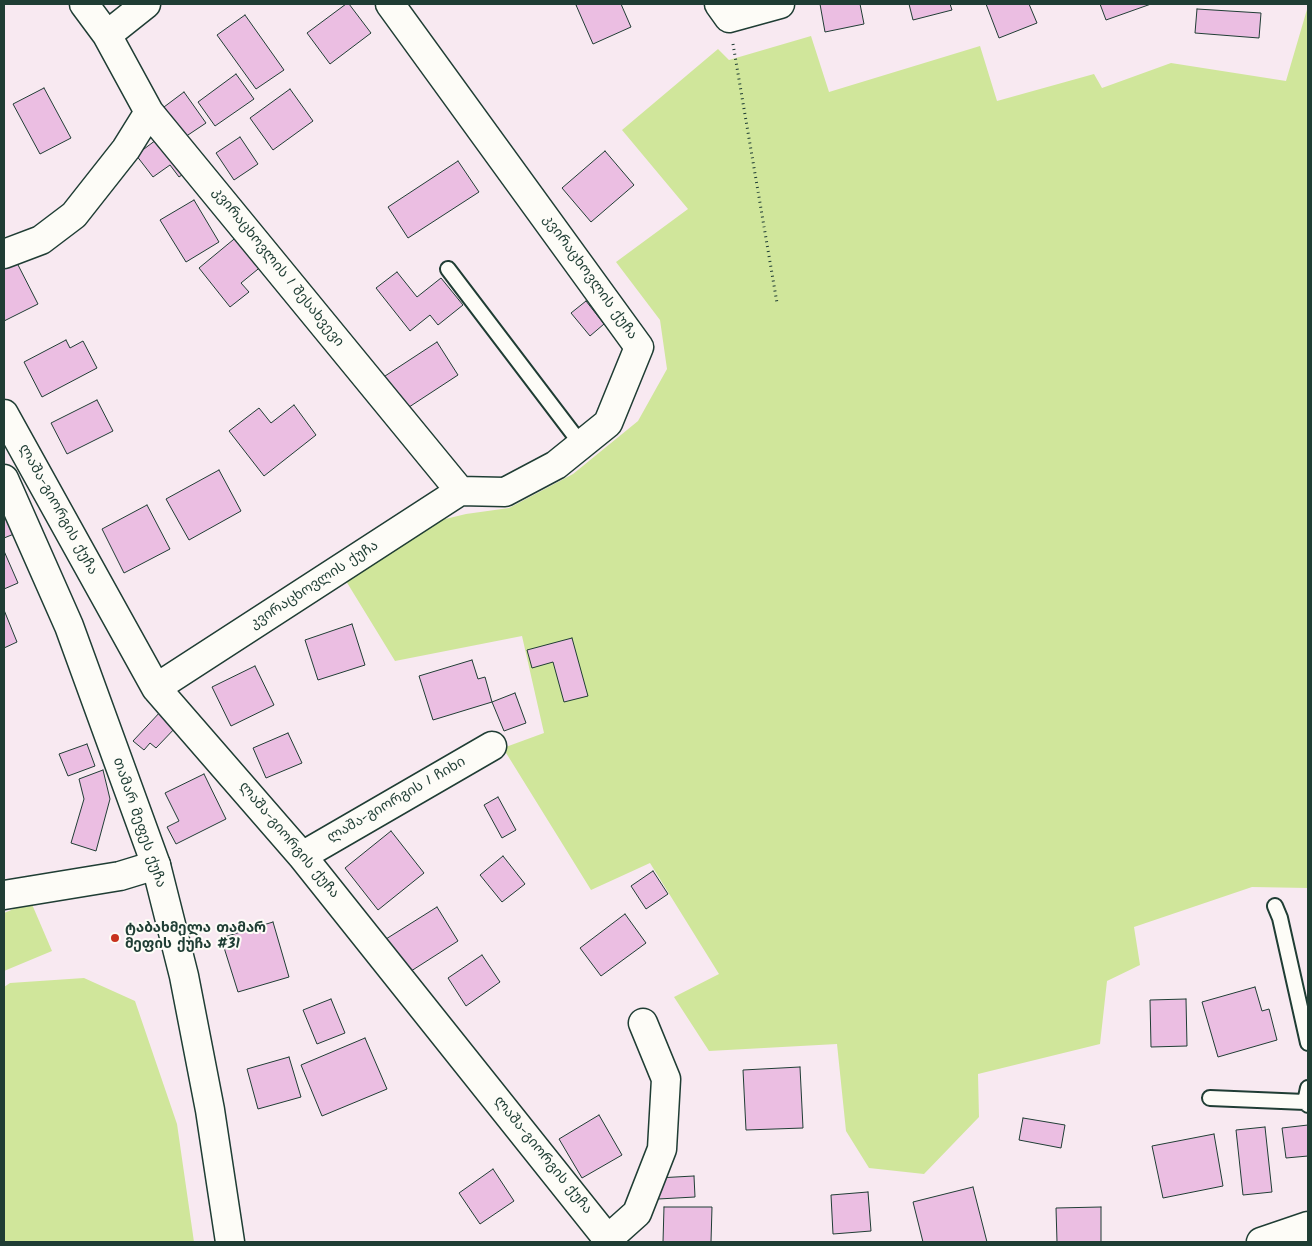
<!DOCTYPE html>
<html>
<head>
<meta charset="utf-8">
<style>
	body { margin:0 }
	#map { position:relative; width:1312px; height:1246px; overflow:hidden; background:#f8e9f1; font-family:Kalam,sans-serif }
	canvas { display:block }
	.frame { position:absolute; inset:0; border:5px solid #1f3d34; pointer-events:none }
</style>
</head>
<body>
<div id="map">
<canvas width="1312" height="1246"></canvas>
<div class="frame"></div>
</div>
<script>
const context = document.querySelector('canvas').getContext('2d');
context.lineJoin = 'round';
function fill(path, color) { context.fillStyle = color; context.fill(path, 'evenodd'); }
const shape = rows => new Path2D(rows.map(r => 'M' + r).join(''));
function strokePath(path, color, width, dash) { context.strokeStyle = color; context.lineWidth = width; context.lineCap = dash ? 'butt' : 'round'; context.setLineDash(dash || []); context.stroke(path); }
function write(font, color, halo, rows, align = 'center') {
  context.font = font + ' Kalam,"Noto Sans Georgian",sans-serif'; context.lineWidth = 4; context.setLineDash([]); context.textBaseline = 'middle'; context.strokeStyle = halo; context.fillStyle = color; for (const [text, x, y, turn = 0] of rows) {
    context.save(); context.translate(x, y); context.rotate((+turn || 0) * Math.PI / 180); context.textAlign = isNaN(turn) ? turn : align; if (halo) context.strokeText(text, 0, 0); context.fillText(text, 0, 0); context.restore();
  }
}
fill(shape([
	[1308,6,1308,888,1252,887,1134,927,1140,965,1107,981,1100,1044,978,1074,979,1117,924,1174,869,1168,846,1131,837,1044,709,1051,674,997,719,974,650,863,591,890,503,748,544,733,522,636,395,661,346,581,437,521,466,514,509,508,573,474,638,421,667,369,660,320,616,262,688,209,622,130,718,49,729,60,811,36,829,92,980,46,997,101,1094,74,1102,88,1171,63,1286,81],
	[31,902,52,951,4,971,4,913],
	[84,978,135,1001,177,1124,194,1242,4,1242,4,987,10,983]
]), '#d0e69b');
const building = shape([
	[346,4,349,4,371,33,330,64,307,33,346,4],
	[579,4,621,4,631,27,593,44,576,5,579,4],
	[820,4,860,4,864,24,825,32,820,4],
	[909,4,950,4,952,10,913,20,909,4],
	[986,4,1029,4,1037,23,999,38,986,4],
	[1100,4,1151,4,1106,20,1100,4],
	[1197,9,1261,13,1259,38,1195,33,1197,9],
	[245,15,284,70,256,89,217,35,245,15],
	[236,74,254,99,215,126,198,102,236,74],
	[44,88,71,138,40,154,13,104,44,88],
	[290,89,313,121,273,150,250,118,290,89],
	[184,92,206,123,185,137,164,107,184,92],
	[160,137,186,172,179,177,170,165,153,177,136,155,160,137],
	[240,137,258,164,234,180,216,153,240,137],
	[605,151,634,185,591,222,562,188,605,151],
	[458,161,479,192,408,238,388,207,458,161],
	[194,200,219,242,186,262,160,220,194,200],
	[239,235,263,265,241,283,249,292,230,307,199,268,239,235],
	[16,261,38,304,4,321,4,267,16,261],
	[397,272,417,297,441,278,463,305,438,325,430,315,410,331,376,288,397,272],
	[586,301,604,324,590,336,571,313,586,301],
	[66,340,70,348,83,341,97,368,42,397,24,362,66,340],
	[437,342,458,375,403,411,382,378,437,342],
	[97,400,113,431,67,454,51,423,97,400],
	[294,405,316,435,264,476,229,431,259,408,271,423,294,405],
	[219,470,241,511,189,540,166,499,219,470],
	[147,505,170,549,124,573,102,529,147,505],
	[4,510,14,534,4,538,4,510],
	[4,551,18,583,4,589,4,551],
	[4,610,17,642,4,648,4,610],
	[352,624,365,665,318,680,305,640,352,624],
	[572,638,588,696,564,702,553,662,532,668,527,650,572,638],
	[472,660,478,679,485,677,492,702,433,720,419,676,472,660],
	[255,666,274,705,231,726,212,687,255,666],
	[515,693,526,723,504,731,492,702,515,693],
	[162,710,178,725,156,748,150,743,144,750,133,741,162,710],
	[288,733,302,763,266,778,253,748,288,733],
	[87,744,95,766,68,776,59,754,87,744],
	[103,770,110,799,96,851,71,843,84,799,79,779,103,770],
	[204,774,226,819,176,844,167,827,179,821,165,793,204,774],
	[498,797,516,830,502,838,484,805,498,797],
	[391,831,424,873,378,910,345,868,391,831],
	[503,856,525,884,502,902,480,875,503,856],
	[653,871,668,894,646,909,631,886,653,871],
	[437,907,458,941,408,973,386,939,437,907],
	[625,914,646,943,601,976,580,948,625,914],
	[273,922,289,977,238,992,221,938,273,922],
	[482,955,500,982,466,1006,448,978,482,955],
	[1255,987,1262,1011,1269,1009,1277,1040,1218,1057,1202,1002,1255,987],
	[331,999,345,1033,317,1044,303,1010,331,999],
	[1186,999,1187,1046,1151,1047,1150,1000,1186,999],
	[365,1038,387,1089,322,1116,301,1065,365,1038],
	[289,1057,301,1097,258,1109,247,1069,289,1057],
	[800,1067,803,1128,746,1130,743,1070,800,1067],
	[599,1115,622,1155,582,1178,559,1139,599,1115],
	[1023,1118,1065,1125,1061,1148,1019,1140,1023,1118],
	[1308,1125,1308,1156,1286,1158,1282,1128,1308,1125],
	[1265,1127,1272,1192,1243,1195,1236,1130,1265,1127],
	[1214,1134,1223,1186,1163,1198,1152,1146,1214,1134],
	[493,1169,514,1201,480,1224,459,1193,493,1169],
	[694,1176,695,1197,658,1199,657,1178,694,1176],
	[973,1187,987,1242,923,1242,913,1202,973,1187],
	[868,1192,871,1231,833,1234,831,1195,868,1192],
	[664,1207,712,1207,711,1242,663,1242,664,1207],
	[1101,1207,1101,1242,1057,1242,1056,1208,1101,1207]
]);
fill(building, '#ebbee2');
strokePath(building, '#1f3d34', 1);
const service = shape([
	[448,269,581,444],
	[1275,906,1280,918,1308,1043],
	[1210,1098,1305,1102,1308,1105],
	[1305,1102,1308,1088]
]);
const minor = shape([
	[84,4,107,35,146,4],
	[719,4,729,18,780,4],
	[107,35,149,112,460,491],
	[4,254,41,240,74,215,126,149,149,112],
	[4,414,156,688,302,856,610,1242],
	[156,688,460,491,505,492,556,465,608,423,639,347,390,4],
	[302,856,492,746],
	[4,895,120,876,156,865],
	[608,1239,637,1213,662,1149,666,1079,643,1023],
	[1261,1242,1308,1226]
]);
const tertiary = shape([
	[4,479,69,626,156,865,184,976,210,1110,230,1242]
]);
strokePath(service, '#1f3d34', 18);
strokePath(minor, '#1f3d34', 31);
strokePath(tertiary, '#1f3d34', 31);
strokePath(shape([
	[733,44,777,303]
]), '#1f3d34', 3, [1, 4]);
strokePath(service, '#fdfcf7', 14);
strokePath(minor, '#fdfcf7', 28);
strokePath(tertiary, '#fdfcf7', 28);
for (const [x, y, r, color] of [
	[115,938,5,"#c8321e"]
]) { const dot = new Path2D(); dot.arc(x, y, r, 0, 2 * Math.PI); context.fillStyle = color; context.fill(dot); strokePath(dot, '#fdfcf7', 2); }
write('14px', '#1f3d34', '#fdfcf7', [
	["კვირაცხოვლის I შესახვევი",277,268,51],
	["კვირაცხოვლის ქუჩა",589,278,54],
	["ლაშა-გიორგის ქუჩა",57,510,61],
	["კვირაცხოვლის ქუჩა",315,586,-33],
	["ლაშა-გიორგის I ჩიხი",397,801,-30],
	["თამარ მეფეს ქუჩა",138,823,71],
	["ლაშა-გიორგის ქუჩა",288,841,50],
	["ლაშა-გიორგის ქუჩა",542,1156,51]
]);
write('bold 14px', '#1f3d34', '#fdfcf7', [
	["ტაბახმელა თამარ",125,930],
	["მეფის ქუჩა #31",125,946]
], 'left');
</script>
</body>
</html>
